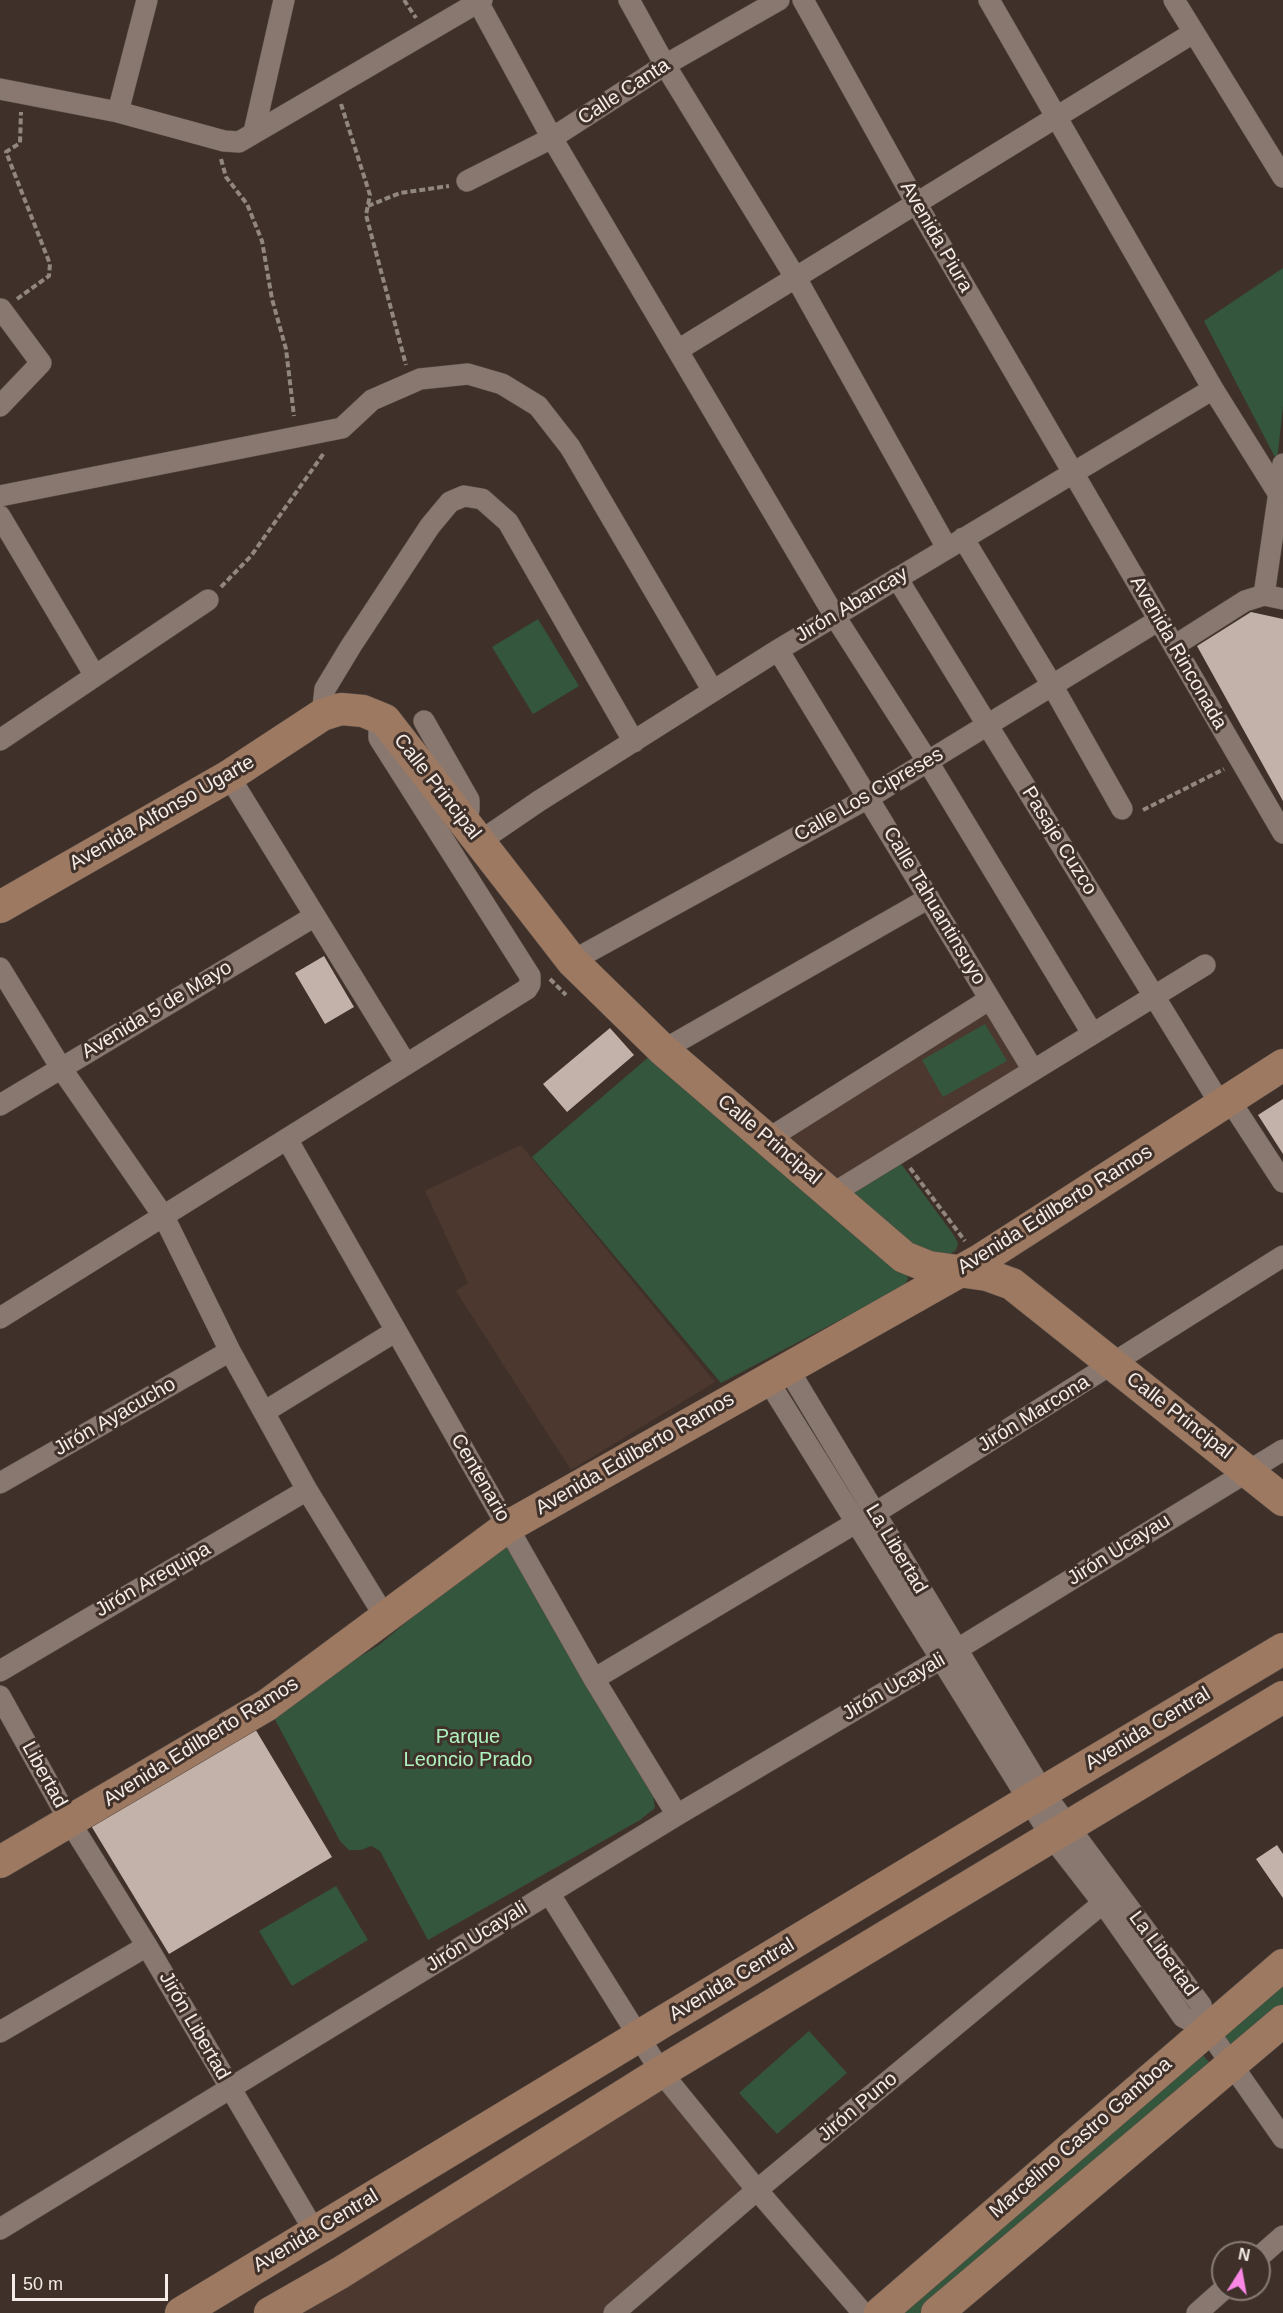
<!DOCTYPE html>
<html>
<head>
<meta charset="utf-8">
<style>
	body { margin:0 }
	#map { position:relative; width:1283px; height:2313px; overflow:hidden; background:#3f312a; font-family:Arial,sans-serif }
	canvas { display:block }
	.north { position:absolute; left:1211px; top:2241px; width:60px; height:60px; box-sizing:border-box; background:#3f312a; border:2px solid #887c76; border-radius:50%; rotate:11deg; font-size:16px; font-weight:700; line-height:24px; text-align:center; color:#f5ece7 }
	.north::after { content:''; display:block; margin:auto; width:21px; height:27px; background:#fb87e6; clip-path:polygon(50% 0,100% 100%,50% 72%,0 100%) }
	.scale { position:absolute; left:12px; top:2274px; width:156px; height:27px; box-sizing:border-box; border:3px solid #f5ece7; border-top:0; padding-left:8px; font-size:18px; line-height:21px; white-space:nowrap; color:#f5ece7; -webkit-text-stroke:4px #3f312a; paint-order:stroke }
</style>
</head>
<body>
<div id="map">
<canvas width="1283" height="2313"></canvas>
<div class="north">N</div>
<div class="scale">50 m</div>
</div>
<script>
const context = document.querySelector('canvas').getContext('2d');
context.lineJoin = 'round';
function fill(path, color) { context.fillStyle = color; context.fill(path, 'evenodd'); }
const shape = rows => new Path2D(rows.map(r => 'M' + r).join(''));
function strokePath(path, color, width, dash) { context.strokeStyle = color; context.lineWidth = width; context.lineCap = dash ? 'butt' : 'round'; context.setLineDash(dash || []); context.stroke(path); }
function write(font, color, halo, rows, align = 'center') {
  context.font = font + ' Arial,sans-serif'; context.lineWidth = 6; context.setLineDash([]); context.textBaseline = 'middle'; context.strokeStyle = halo; context.fillStyle = color; for (const [text, x, y, turn = 0] of rows) {
    context.save(); context.translate(x, y); context.rotate((+turn || 0) * Math.PI / 180); context.textAlign = isNaN(turn) ? turn : align; if (halo) context.strokeText(text, 0, 0); context.fillText(text, 0, 0); context.restore();
  }
}
fill(shape([
	[989,1010,1026,1066,835,1183,784,1138],
	[521,1145,715,1382,571,1470,456,1291,468,1283,425,1191],
	[663,2076,754,2193,614,2313,265,2313]
]), '#4c382e');
fill(shape([
	[1283,268,1283,406,1277,461,1204,321],
	[538,619,579,686,533,714,492,647],
	[985,1024,1007,1061,943,1097,922,1060],
	[651,1055,907,1270,908,1279,904,1286,721,1383,532,1157],
	[899,1161,953,1234,958,1243,956,1250,946,1257,929,1260,852,1191],
	[509,1547,653,1795,655,1808,640,1820,428,1940,380,1851,371,1846,361,1850,349,1850,340,1841,271,1712,379,1645,481,1560],
	[336,1886,368,1940,292,1986,259,1931],
	[1283,1977,1283,2011,1230,2051,1219,2031],
	[809,2031,847,2073,777,2134,739,2093],
	[1200,2052,1211,2064,930,2313,889,2313]
]), '#34563c');
fill(shape([
	[1251,612,1283,619,1283,801,1197,646],
	[324,956,354,1007,325,1024,295,973],
	[610,1028,634,1055,567,1112,543,1084],
	[1283,1099,1283,1154,1258,1115],
	[254,1727,332,1857,169,1954,90,1824],
	[1277,1845,1283,1854,1283,1898,1256,1859]
]), '#c3b2aa');
const street = shape([
	[629,0,665,65,800,285,947,548],
	[803,0,916,203,1283,833],
	[989,0,1213,389,1278,493],
	[1174,0,1283,177],
	[478,2,552,138,834,615,928,762,1092,1033],
	[0,89,118,112,224,141,239,142,482,0],
	[118,112,147,0],
	[254,132,284,0],
	[467,181,552,138,665,65,779,0],
	[0,310,1,309,41,363,0,406],
	[678,350,1193,33],
	[0,496,342,428,372,400,411,383,420,379,468,374,502,384,538,406,570,447,713,691],
	[0,516,95,676],
	[963,538,1052,685,1122,809],
	[897,578,1221,1105],
	[1264,595,1283,464],
	[1174,646,1245,601,1264,595,1283,599],
	[778,650,1033,1070],
	[322,715,325,689,351,646,430,526,450,502,464,496,482,499,508,522,634,742],
	[424,721,469,800,469,810,461,818],
	[0,740,208,600],
	[229,776,406,1064],
	[479,842,539,801,778,650,1213,389],
	[572,961,868,798,1159,620],
	[0,968,61,1068,164,1217,230,1351,307,1490,385,1617],
	[663,1050,929,898],
	[1229,1099,1283,1182],
	[0,1105,315,916],
	[287,1139,594,1679,677,1815],
	[768,1139,990,999],
	[832,1194,1205,965],
	[0,1318,527,989,530,984,530,976,379,738,379,732,385,720],
	[787,1367,1043,1792,1201,2005,1207,2029,1283,2138],
	[767,1379,1051,1836,1103,1903,1183,2017,1207,2029],
	[264,1412,396,1331],
	[0,1483,230,1351],
	[875,1513,1283,1256],
	[0,1671,307,1490],
	[594,1679,857,1522],
	[0,1696,70,1822,147,1946,315,2232],
	[549,1893,661,2072,757,2190,863,2313],
	[0,2032,147,1946],
	[0,2229,677,1815,956,1650,1283,1450],
	[1259,2257,1283,2236],
	[614,2313,757,2190,1103,1903],
	[1197,2313,1224,2289]
]);
const secondary = shape([
	[0,907,229,776,322,715,341,709,363,711,385,720,572,961,663,1050,904,1257,929,1267,987,1275,1012,1284,1283,1500],
	[0,1862,267,1705,507,1527,980,1260,1283,1065],
	[181,2313,1043,1792,1283,1649],
	[270,2313,340,2273,661,2072,1283,1697],
	[880,2313,1283,1965],
	[937,2313,1283,2021]
]);
strokePath(street, '#5b5049', 22);
strokePath(secondary, '#5b5049', 33);
strokePath(shape([
	[404,0,416,18],
	[341,104,370,195,366,215,406,365],
	[221,159,226,177,247,204,262,241,272,299,286,349,294,416],
	[368,206,400,193,449,186],
	[17,299,49,276,50,264,6,152,20,143,21,112],
	[221,587,251,556,324,453],
	[1143,810,1224,769],
	[550,979,566,995],
	[910,1168,965,1241]
]), '#928780', 4, [6, 3]);
strokePath(street, '#887870', 21);
strokePath(secondary, '#9e7962', 32);
write('20px', '#f5ece7', '#3f312a', [
	["Calle Canta",624,92,-33],
	["Avenida Piura",936,237,60],
	["Jirón Abancay",852,605,-31],
	["Avenida Rinconada",1178,653,60],
	["Calle Principal",437,787,52],
	["Calle Los Cipreses",869,795,-30],
	["Avenida Alfonso Ugarte",162,813,-30],
	["Pasaje Cuzco",1059,841,58],
	["Calle Tahuantinsuyo",934,906,59],
	["Avenida 5 de Mayo",157,1010,-31],
	["Calle Principal",769,1140,40],
	["Avenida Edilberto Ramos",1055,1210,-32],
	["Jirón Marcona",1034,1414,-32],
	["Calle Principal",1179,1416,38],
	["Jirón Ayacucho",115,1417,-30],
	["Avenida Edilberto Ramos",635,1454,-30],
	["Centenario",480,1478,60],
	["La Libertad",896,1549,59],
	["Jirón Ucayau",1119,1550,-32],
	["Jirón Arequipa",153,1580,-30],
	["Jirón Ucayali",894,1687,-30],
	["Avenida Central",1148,1729,-31],
	["Avenida Edilberto Ramos",201,1742,-32],
	["Libertad",44,1775,61],
	["Jirón Ucayali",477,1937,-32],
	["La Libertad",1163,1954,53],
	["Avenida Central",732,1980,-31],
	["Jirón Libertad",194,2026,60],
	["Jirón Puno",858,2107,-40],
	["Marcelino Castro Gamboa",1081,2138,-41],
	["Avenida Central",316,2231,-31]
]);
write('20px', '#b0f2bf', '#3f312a', [
	["Parque",468,1737],
	["Leoncio Prado",468,1760]
]);
</script>
</body>
</html>
